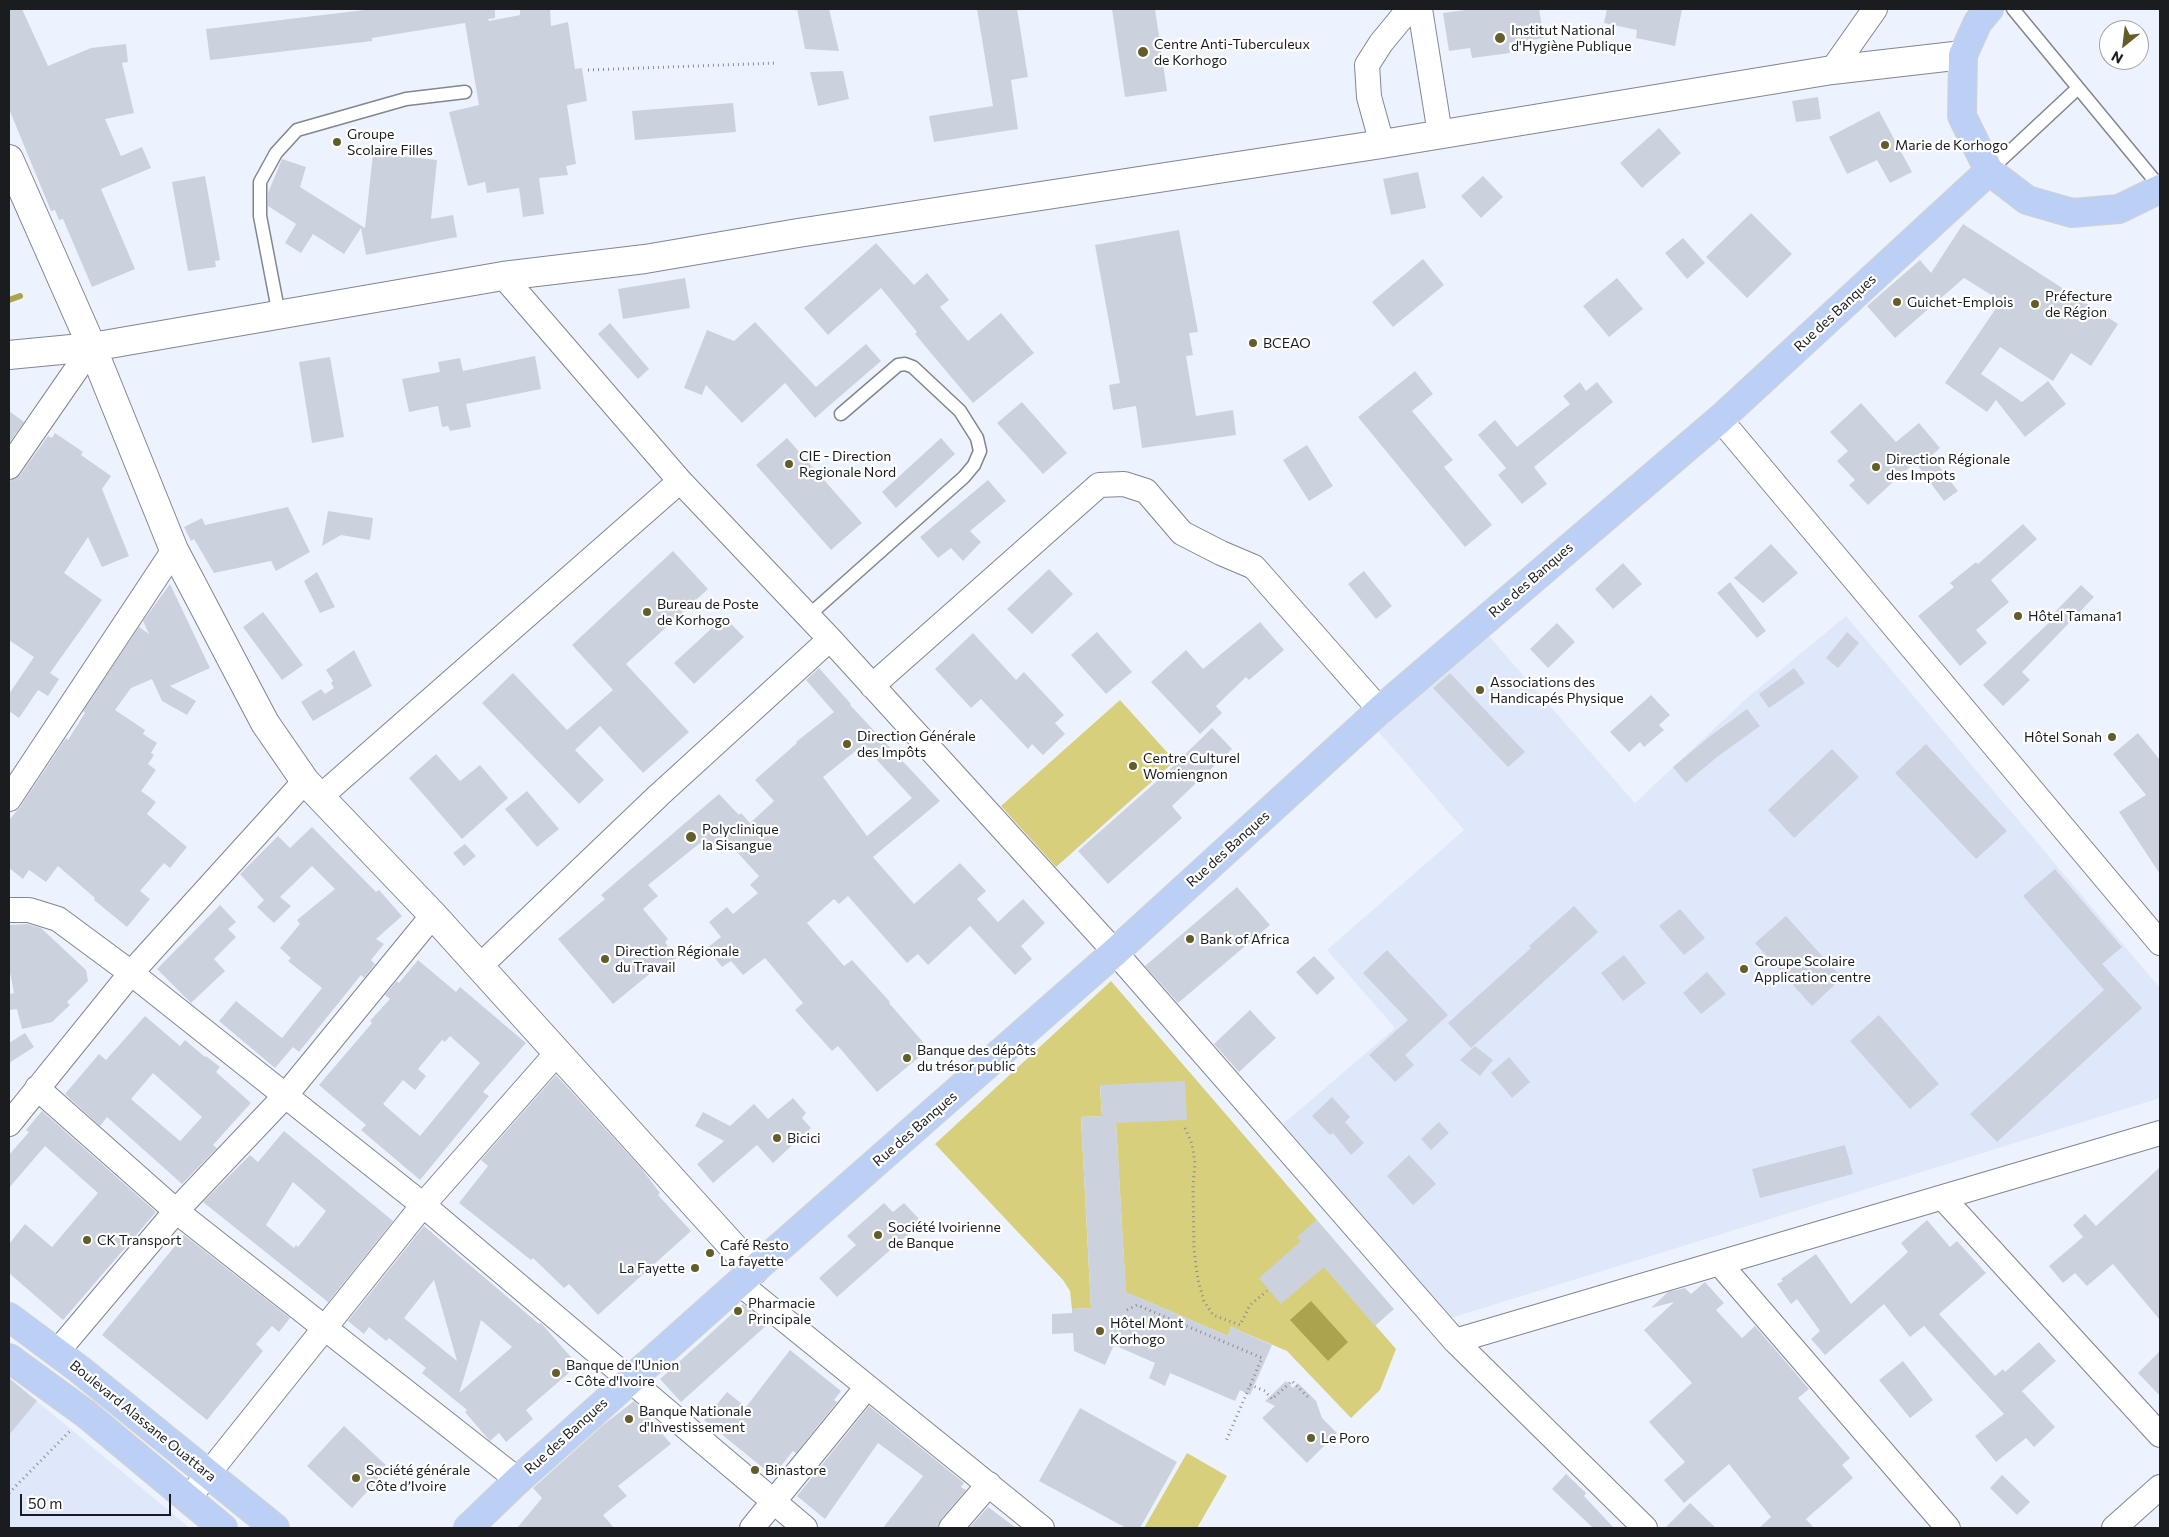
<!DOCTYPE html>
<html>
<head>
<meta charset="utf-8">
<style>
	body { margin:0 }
	#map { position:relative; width:2169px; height:1537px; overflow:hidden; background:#edf3fe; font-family:Commissioner,sans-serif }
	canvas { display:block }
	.frame { position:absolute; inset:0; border:10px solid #1a1c20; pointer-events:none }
	.north { position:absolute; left:2099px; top:20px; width:50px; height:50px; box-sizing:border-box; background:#fff; border:1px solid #a3a4a6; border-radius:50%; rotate:209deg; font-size:14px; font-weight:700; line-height:20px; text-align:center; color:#1a1c20 }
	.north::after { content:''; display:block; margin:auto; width:18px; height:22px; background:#625d29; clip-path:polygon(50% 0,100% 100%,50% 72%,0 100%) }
	.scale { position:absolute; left:20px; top:1494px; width:151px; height:22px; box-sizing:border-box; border:2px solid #1a1c20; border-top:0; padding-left:6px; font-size:15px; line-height:18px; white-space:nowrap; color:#1a1c20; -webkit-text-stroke:4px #fff; paint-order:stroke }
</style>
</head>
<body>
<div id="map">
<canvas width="2169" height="1537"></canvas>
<div class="frame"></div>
<div class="north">N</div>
<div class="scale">50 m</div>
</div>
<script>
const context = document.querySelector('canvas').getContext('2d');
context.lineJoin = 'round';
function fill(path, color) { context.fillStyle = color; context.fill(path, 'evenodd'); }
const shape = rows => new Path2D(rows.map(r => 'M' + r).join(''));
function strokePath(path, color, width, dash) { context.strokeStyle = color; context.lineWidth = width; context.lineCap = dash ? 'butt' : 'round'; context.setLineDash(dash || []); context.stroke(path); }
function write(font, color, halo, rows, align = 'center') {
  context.font = font + ' Commissioner,sans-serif'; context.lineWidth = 4.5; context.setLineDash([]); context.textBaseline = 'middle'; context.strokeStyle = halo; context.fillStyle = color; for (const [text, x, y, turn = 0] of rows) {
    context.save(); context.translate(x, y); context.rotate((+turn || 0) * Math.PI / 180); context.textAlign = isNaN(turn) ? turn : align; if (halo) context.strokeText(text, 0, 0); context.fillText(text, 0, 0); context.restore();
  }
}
fill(shape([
	[1846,616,2160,988,2160,1098,1451,1318,1283,1124,1395,1028,1327,950,1464,830,1377,730,1488,635,1635,803,1749,696],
	[9,1378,37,1401,190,1528,9,1528]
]), '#dfe8fa');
fill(shape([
	[1120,700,1175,761,1056,867,1001,806],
	[1111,981,1317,1220,1298,1237,1396,1349,1380,1390,1351,1418,1287,1351,1231,1327,1228,1336,1135,1296,1127,1315,1116,1123,1100,1086,1102,1116,1081,1117,1091,1308,1072,1309,1070,1291,1063,1280,935,1144],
	[1187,1453,1227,1476,1197,1528,1144,1528]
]), '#d7cf7b');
fill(shape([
	[1311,1301,1348,1342,1328,1361,1290,1320]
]), '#aba34e');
strokePath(shape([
	[9,300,20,296]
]), '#aba34e', 6);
fill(shape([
	[9,9,22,9,48,66,91,48,126,44,128,62,122,63,134,113,105,119,121,156,142,147,151,168,101,189,135,269,92,287,63,219,59,220,55,210,51,211,9,109],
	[373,9,495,9,495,18,488,19,489,21,520,15,520,9,550,9,551,26,568,22,575,69,582,68,587,101,567,105,576,164,566,166,568,175,539,178,544,214,523,217,519,188,487,193,485,182,468,186,449,112,479,105,465,23,372,38,372,41,210,60,206,29],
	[797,9,829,9,839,51,805,49],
	[977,9,1017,9,1028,77,1011,80,1018,129,934,142,929,116,993,106],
	[1112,9,1155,9,1167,91,1125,97],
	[1473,9,1539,9,1544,38,1509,43,1510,53,1472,58,1470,48,1449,51,1443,13],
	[1607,9,1682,9,1675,46,1636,38,1637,30,1604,23],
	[843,71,849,99,818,106,810,72],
	[1818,97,1821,119,1796,122,1792,101],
	[733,103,736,132,635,140,632,111],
	[1879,111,1912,172,1890,183,1877,160,1847,174,1829,137],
	[1659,128,1681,153,1642,188,1620,163],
	[373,153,437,160,431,219,453,215,457,237,366,255,361,228,344,254,313,234,301,253,285,243,296,224,268,206,268,193,282,159,306,167,300,187,365,228],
	[1418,172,1426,208,1391,215,1383,179],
	[205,176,220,260,215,261,216,267,188,271,172,182],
	[1483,176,1503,197,1481,218,1461,196],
	[1751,213,1792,254,1747,298,1706,257],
	[1963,224,2118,324,2091,366,2071,353,2053,381,2000,347,1981,374,2022,402,2048,381,2066,404,2025,437,1996,400,1987,412,1945,383,2001,301,1964,278,1895,338,1867,306,1920,260,1931,273],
	[1179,230,1198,332,1189,333,1193,355,1186,356,1196,416,1233,410,1236,435,1142,448,1136,406,1113,410,1109,385,1120,383,1095,245],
	[1683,238,1705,263,1687,279,1665,253],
	[876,243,914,285,927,273,949,300,940,307,968,341,1001,313,1034,353,973,403,915,334,917,332,881,288,828,335,804,308],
	[1423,259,1444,285,1393,327,1372,302],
	[685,278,690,308,623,319,618,289],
	[1617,278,1643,309,1609,337,1583,306],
	[755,322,816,387,866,344,881,361,815,418,785,383,742,423,706,385,702,395,684,388,707,330,734,341],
	[610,323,649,369,638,379,598,334],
	[535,356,541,389,466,404,471,427,450,431,448,426,442,427,438,406,409,412,402,379,440,372,438,362,460,358,463,371],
	[330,357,344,437,312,443,299,362],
	[1415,371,1433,394,1412,411,1453,460,1444,467,1492,525,1465,547,1358,417],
	[1580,382,1586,391,1597,382,1613,402,1534,467,1547,484,1522,504,1498,475,1506,468,1478,435,1495,420,1517,447,1570,404,1563,396],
	[1022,402,1067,453,1043,474,997,423],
	[1861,403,1896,442,1919,423,1940,448,1931,456,1958,491,1944,501,1915,462,1868,505,1849,485,1855,480,1837,461,1848,451,1830,432],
	[9,411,24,422,9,443],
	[55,433,83,452,81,455,111,476,102,489,129,556,102,567,88,537,64,573,102,600,50,673,59,679,48,696,38,690,19,718,9,711,9,694,34,657,9,640,9,481,15,479,20,475,48,436,52,438],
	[787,438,862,523,831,550,756,465],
	[941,438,955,454,896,508,882,492],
	[1307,445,1333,486,1309,501,1283,460],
	[988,480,1006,501,970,531,981,542,963,561,951,548,938,558,920,537],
	[288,507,310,552,276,571,271,561,214,573,194,539,191,541,184,527,202,518,205,525],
	[328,511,373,518,370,540,341,535,322,546],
	[2023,524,2037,539,1991,580,2009,602,1976,630,1987,643,1960,666,1918,616,1954,587,1950,583,1976,562,1978,564],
	[1771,544,1798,573,1763,603,1734,578],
	[673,551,708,589,626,664,689,732,643,773,600,726,575,750,604,780,579,804,482,703,513,673,567,730,613,690,572,645],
	[1623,563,1642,584,1613,609,1595,589],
	[1049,569,1073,594,1032,634,1007,609],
	[1364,571,1392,606,1376,619,1348,584],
	[317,572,335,607,320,613,304,581],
	[1730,582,1766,631,1757,638,1717,593],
	[170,584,210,668,170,686,196,701,187,715,162,701,152,679,131,688,115,710,145,730,143,734,157,743,151,753,154,755,148,764,156,770,141,791,156,802,147,814,187,847,170,868,164,863,140,891,150,899,127,927,94,900,95,898,58,866,46,882,29,870,23,879,9,868,9,820,20,807,66,738,68,740,85,713,83,711,139,627,149,634,143,621],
	[2081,585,2094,597,2022,672,2030,680,2003,706,1983,685,2055,617,2053,614],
	[263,612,303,665,282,680,243,627],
	[724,617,744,637,694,684,674,663],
	[1260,622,1284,650,1249,680,1246,677,1216,706,1222,713,1200,734,1151,682,1186,650,1203,669],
	[1557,623,1575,642,1548,668,1530,649],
	[1097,632,1132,672,1106,694,1071,655],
	[1847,632,1859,643,1838,668,1826,658],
	[973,633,1016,680,1024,672,1064,715,1055,723,1065,734,1043,755,1032,744,1028,749,981,699,971,708,935,669],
	[354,650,372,686,313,721,301,702,321,689,325,694,334,688,331,683,333,681,326,670],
	[819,668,851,704,850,705,940,801,873,857,914,904,960,863,986,891,977,899,998,922,1023,899,1045,923,1021,946,1032,959,1015,975,970,926,928,965,918,954,907,963,848,896,839,904,834,899,807,923,844,966,852,960,890,1002,889,1003,929,1049,877,1092,838,1046,832,1051,795,1010,803,1003,765,958,743,975,731,961,722,967,707,948,721,937,709,922,727,907,733,914,758,893,750,885,759,876,724,838,708,852,700,843,648,885,658,896,643,909,668,939,665,942,676,958,661,971,658,967,613,1004,558,939,605,899,601,895,719,794,739,815,741,813,750,823,774,801,755,780,797,743,796,742,834,712,806,680],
	[863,745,912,798,867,836,823,777],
	[1794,668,1805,683,1769,708,1759,694],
	[1450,673,1525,752,1508,767,1433,688],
	[1651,695,1670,715,1659,725,1664,730,1644,747,1640,742,1629,752,1610,732],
	[1747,709,1760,726,1717,757,1686,783,1673,767,1709,737],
	[1212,728,1232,749,1172,806,1182,818,1108,884,1078,851,1165,774],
	[2138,733,2160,760,2160,874,2119,812,2146,795,2113,754],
	[1926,744,2007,831,1976,859,1895,773],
	[1832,749,1859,777,1794,838,1768,810],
	[436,754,460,781,480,765,508,798,462,839,409,778],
	[527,791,559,829,537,847,505,809],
	[312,827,376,892,379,890,402,916,376,939,384,944,371,960,375,964,364,978,361,975,299,1052,282,1038,322,988,288,961,291,958,280,948,300,924,297,920,335,889,312,866,280,897,291,906,274,923,257,907,264,900,240,874,278,836,290,848],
	[465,844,476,856,464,866,453,853],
	[2055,869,2122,947,2102,964,2142,1008,1997,1142,1970,1114,2104,990,2023,896],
	[1237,887,1270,925,1178,1003,1145,966],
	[220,905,236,922,228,929,236,937,214,959,225,971,191,1003,157,969],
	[1574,906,1598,932,1471,1048,1448,1023,1531,948,1529,946],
	[1680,909,1705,938,1684,955,1659,926],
	[1786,916,1842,978,1812,1006,1755,943],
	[27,924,41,928,86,970,88,981,67,1002,70,1005,52,1022,22,1029,17,1009,9,1010,9,994,14,993,9,967,9,925],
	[1387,950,1448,1015,1405,1055,1414,1065,1395,1082,1369,1055,1408,1020,1363,973],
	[1624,955,1646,983,1623,1001,1601,973],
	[1314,956,1335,978,1317,995,1296,972],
	[418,960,456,992,460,987,526,1043,483,1092,489,1096,420,1180,361,1130,366,1125,319,1085,372,1023,370,1021,390,999,385,995,397,981,399,983],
	[450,1036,480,1063,420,1136,383,1104,403,1080,415,1090,426,1076,418,1069,442,1040,445,1042],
	[1707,972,1726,994,1701,1014,1683,993],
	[236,1001,293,1047,275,1068,219,1021],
	[1250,1010,1276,1038,1239,1072,1214,1044],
	[1879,1015,1939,1084,1910,1109,1850,1041],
	[145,1016,180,1046,185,1040,205,1057,206,1056,220,1067,216,1072,251,1103,213,1145,217,1148,182,1184,107,1117,100,1126,65,1094,99,1054,106,1060],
	[153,1073,202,1117,180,1141,131,1099],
	[25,1033,34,1047,9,1063,9,1043],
	[1475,1046,1493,1060,1480,1076,1460,1060],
	[1509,1057,1530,1082,1512,1098,1491,1073],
	[556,1075,641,1168,660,1193,658,1195,691,1231,598,1315,569,1284,564,1288,533,1258,531,1260,459,1203,488,1166,481,1160],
	[1185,1081,1187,1120,1116,1123,1126,1292,1228,1336,1231,1327,1272,1345,1250,1395,1240,1390,1235,1401,1170,1373,1165,1386,1149,1378,1155,1363,1114,1345,1105,1365,1074,1351,1073,1333,1052,1334,1052,1314,1072,1313,1072,1309,1091,1308,1081,1117,1102,1116,1100,1085],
	[1332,1097,1350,1117,1345,1122,1364,1143,1351,1155,1333,1133,1330,1135,1312,1116],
	[793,1098,806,1113,802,1118,811,1128,773,1163,757,1145,713,1183,697,1164,724,1141,695,1126,703,1112,730,1126,754,1104,768,1119],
	[42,1111,156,1212,63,1320,9,1273,9,1244,25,1224,52,1247,98,1193,45,1146,9,1188,9,1155,29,1132,26,1130],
	[1439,1122,1449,1133,1431,1150,1421,1139],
	[284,1131,393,1221,328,1302,203,1202,250,1155,258,1162],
	[293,1182,326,1211,298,1247,296,1245,294,1248,266,1225],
	[1845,1145,1853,1174,1760,1198,1752,1169],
	[1409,1155,1436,1184,1413,1205,1387,1176],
	[2160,1167,2160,1320,2113,1264,2087,1286,2075,1273,2063,1283,2049,1266,2083,1237,2073,1225,2085,1214,2096,1226],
	[884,1203,893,1212,904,1203,922,1222,837,1297,819,1278,856,1245,847,1236],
	[1317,1220,1394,1309,1375,1326,1324,1267,1281,1304,1259,1278,1301,1241,1297,1237],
	[1927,1220,1950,1247,1957,1241,1986,1273,1939,1314,1995,1376,2003,1369,2005,1372,2039,1342,2056,1361,2022,1391,2055,1427,2034,1447,2026,1438,1996,1462,1975,1436,2004,1414,1924,1326,1910,1337,1884,1304,1825,1355,1811,1339,1820,1331,1797,1299,1791,1304,1777,1284,1783,1281,1781,1279,1816,1254,1851,1304,1908,1252,1901,1243],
	[424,1226,539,1324,541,1323,578,1365,526,1410,533,1419,506,1442,499,1433,490,1441,489,1440,465,1412,467,1410,422,1373,426,1368,389,1338,386,1341,369,1327,364,1334,348,1321],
	[434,1280,457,1361,404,1318],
	[481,1320,512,1347,459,1393,463,1381],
	[184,1235,290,1318,279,1332,272,1326,256,1344,263,1351,207,1420,102,1335],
	[1705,1282,1724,1303,1716,1310,1742,1338,1755,1326,1809,1389,1798,1398,1850,1458,1842,1465,1853,1478,1806,1519,1814,1528,1759,1528,1771,1517,1729,1464,1684,1503,1664,1480,1685,1462,1649,1422,1692,1383,1644,1330,1674,1302,1651,1308,1668,1292,1685,1288,1691,1294],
	[743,1304,768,1324,681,1402,660,1379],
	[790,1350,841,1391,834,1400,837,1402,796,1453,793,1451,773,1476,704,1420,727,1392,746,1407],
	[2160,1351,2160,1396,2138,1373],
	[1903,1361,1933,1400,1910,1418,1879,1380],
	[9,1378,37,1401,9,1435],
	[1286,1381,1293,1388,1298,1383,1316,1401,1322,1418,1337,1433,1307,1463,1262,1418,1275,1406,1265,1401],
	[634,1401,671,1444,618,1486,627,1496,603,1515,614,1528,517,1528,542,1498,533,1488,603,1425],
	[869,1406,964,1483,961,1487,966,1490,941,1519,938,1528,883,1528,923,1476,878,1443,825,1519,797,1496],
	[1080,1408,1177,1462,1140,1528,1126,1528,1039,1481],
	[344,1426,389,1468,352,1508,307,1466],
	[1566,1474,1586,1493,1584,1496,1614,1528,1593,1528,1552,1489],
	[2002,1475,2030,1502,2017,1515,1990,1488],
	[1690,1503,1716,1528,1665,1528],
	[988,1507,1016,1528,969,1528]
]), '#ccd2dd');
const lane = shape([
	[2013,9,2160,187],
	[1989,171,2078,88],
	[279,315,260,216,260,182,276,153,297,130,406,99,465,92],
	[808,616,964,477,974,465,980,451,977,438,960,411,913,367,905,364,898,365,841,414]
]);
const street = shape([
	[1420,9,1440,134],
	[1832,70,1875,9],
	[1382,144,1369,97,1367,65,1381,43,1409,9],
	[503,276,680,481,830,639,1115,952,1455,1341,1645,1528],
	[1720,419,2160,943],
	[9,467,92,347],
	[872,686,1099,485,1124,484,1146,491,1182,533,1221,553,1254,567,1380,710],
	[320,797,680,481],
	[9,799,174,550],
	[9,910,29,910,58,919,131,973,423,1205,805,1528],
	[479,967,659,795,830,639],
	[37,1088,176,1211,518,1480],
	[9,1124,131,973,305,781],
	[1943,1198,2160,1435],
	[1720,1264,1948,1528],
	[739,1283,1042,1528],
	[1455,1341,2160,1133],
	[57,1352,176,1211,285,1096,433,915],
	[188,1499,423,1205,557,1053],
	[752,1528,867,1387],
	[951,1528,989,1484],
	[2114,1528,2160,1487]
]);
const secondary = shape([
	[9,159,92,347,174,550,265,723,305,781,433,915,754,1270],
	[9,355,92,347,503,276,645,259,798,233,1382,144,1832,70,1963,55]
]);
const primary = shape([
	[1989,9,1978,22,1963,55,1962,116,1989,171,2027,200,2072,213,2119,209,2160,189],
	[9,1317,79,1369,275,1528],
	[9,1358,86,1414,223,1528],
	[468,1528,518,1480,739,1283,1115,952,1380,710,1720,419,1989,171]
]);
strokePath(lane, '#818690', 15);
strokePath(street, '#818690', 26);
strokePath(secondary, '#818690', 30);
strokePath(primary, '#d1d2d2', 30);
strokePath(shape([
	[588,70,777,63],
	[1185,1128,1192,1144,1195,1163,1193,1185,1194,1250,1198,1280,1204,1301,1213,1315,1240,1325,1250,1305,1267,1291],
	[1127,1310,1137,1305,1262,1358,1226,1441],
	[1250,1385,1265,1391,1272,1399,1292,1381,1310,1399],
	[9,1493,70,1431]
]), '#878b93', 3, [1, 4]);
strokePath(lane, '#fff', 12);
strokePath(street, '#fff', 24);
strokePath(secondary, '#fff', 28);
strokePath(primary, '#bcd0f5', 28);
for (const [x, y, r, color] of [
	[1500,38,6,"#625d29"],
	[1143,52,6,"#625d29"],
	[337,142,5,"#625d29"],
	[1885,145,5,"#625d29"],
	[1897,302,5,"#625d29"],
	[2035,304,5,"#625d29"],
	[1253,343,5,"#625d29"],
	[789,464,5,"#625d29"],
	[1876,467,5,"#625d29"],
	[647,612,5,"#625d29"],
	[2018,616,5,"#625d29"],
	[1480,690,5,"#625d29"],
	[2112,737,5,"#625d29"],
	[847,744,5,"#625d29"],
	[1133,766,5,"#625d29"],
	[691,837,6,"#625d29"],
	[1190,939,5,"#625d29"],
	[605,959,5,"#625d29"],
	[1744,969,5,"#625d29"],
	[907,1058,5,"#625d29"],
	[777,1138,5,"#625d29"],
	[878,1235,5,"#625d29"],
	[87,1240,5,"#625d29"],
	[710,1253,5,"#625d29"],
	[695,1268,5,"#625d29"],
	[738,1311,5,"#625d29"],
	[1100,1331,5,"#625d29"],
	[556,1373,5,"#625d29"],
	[629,1419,5,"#625d29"],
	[1311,1438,5,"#625d29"],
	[755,1470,5,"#625d29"],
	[356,1478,5,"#625d29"]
]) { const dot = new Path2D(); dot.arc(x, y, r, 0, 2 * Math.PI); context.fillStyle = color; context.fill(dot); strokePath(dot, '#fff', 2); }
write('14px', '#1a1c20', '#fff', [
	["Institut National",1511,30],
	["d'Hygiène Publique",1511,46],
	["Centre Anti-Tuberculeux",1154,44],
	["de Korhogo",1154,60],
	["Groupe",347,134],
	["Scolaire Filles",347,150],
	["Marie de Korhogo",1895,145],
	["Préfecture",2045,296],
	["de Région",2045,312],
	["Guichet-Emplois",1907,302],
	["BCEAO",1263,343],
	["CIE - Direction",799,456],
	["Regionale Nord",799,472],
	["Direction Régionale",1886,459],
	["des Impots",1886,475],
	["Bureau de Poste",657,604],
	["de Korhogo",657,620],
	["Hôtel Tamana1",2028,616],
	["Associations des",1490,682],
	["Handicapés Physique",1490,698],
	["Direction Générale",857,736],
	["des Impôts",857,752],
	["Hôtel Sonah",2102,737,"right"],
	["Centre Culturel",1143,758],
	["Womiengnon",1143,774],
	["Polyclinique",702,829],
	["la Sisangue",702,845],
	["Bank of Africa",1200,939],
	["Direction Régionale",615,951],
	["du Travail",615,967],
	["Groupe Scolaire",1754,961],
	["Application centre",1754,977],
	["Banque des dépôts",917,1050],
	["du trésor public",917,1066],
	["Bicici",787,1138],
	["Société Ivoirienne",888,1227],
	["de Banque",888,1243],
	["CK Transport",97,1240],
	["Café Resto",720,1245],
	["La fayette",720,1261],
	["La Fayette",685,1268,"right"],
	["Pharmacie",748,1303],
	["Principale",748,1319],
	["Hôtel Mont",1110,1323],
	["Korhogo",1110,1339],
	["Banque de l'Union",566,1365],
	["- Côte d'Ivoire",566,1381],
	["Banque Nationale",639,1411],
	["d'Investissement",639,1427],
	["Le Poro",1321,1438],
	["Société générale",366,1470],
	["Côte d’Ivoire",366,1486],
	["Binastore",765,1470]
], 'left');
write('14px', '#1a1c20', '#fff', [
	["Rue des Banques",1835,313,-43],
	["Rue des Banques",1531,580,-41],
	["Rue des Banques",1228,849,-42],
	["Rue des Banques",915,1129,-41],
	["Boulevard Alassane Ouattara",143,1421,39],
	["Rue des Banques",566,1436,-42]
]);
</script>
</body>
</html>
